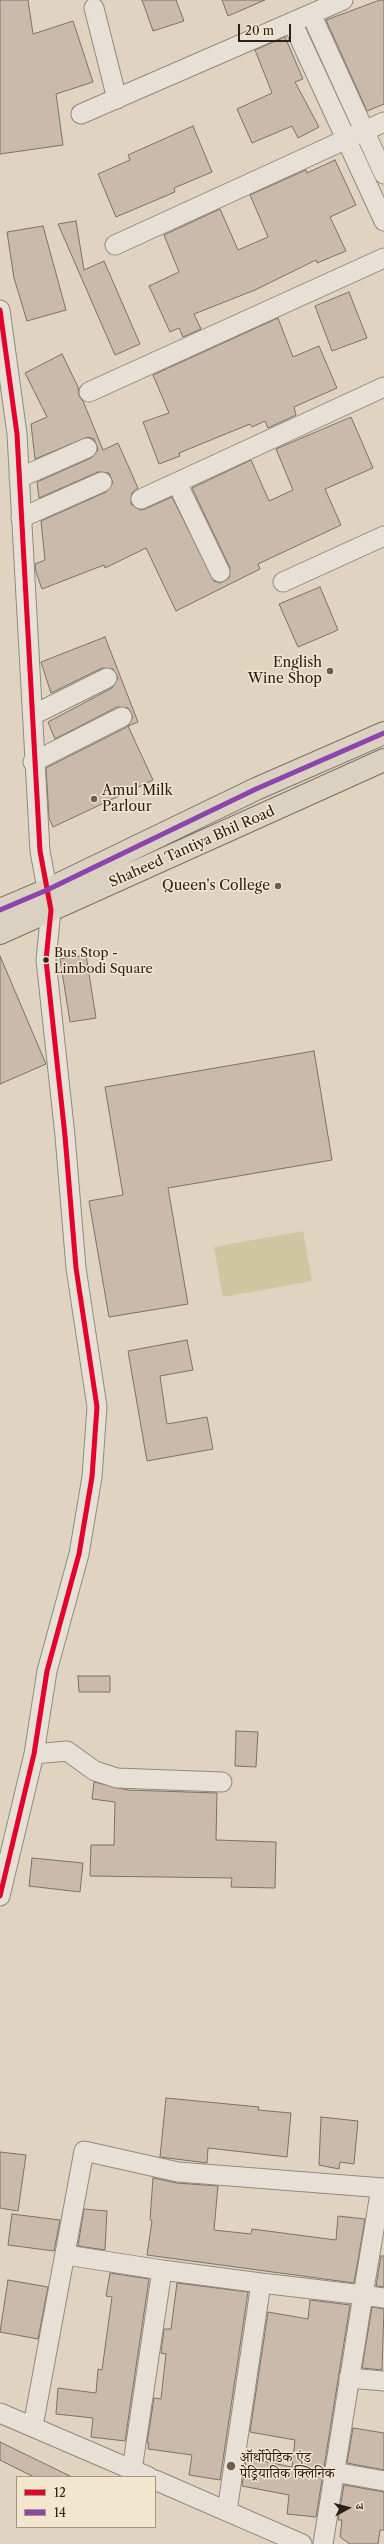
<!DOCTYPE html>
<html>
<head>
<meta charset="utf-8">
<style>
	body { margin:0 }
	#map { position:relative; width:384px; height:2544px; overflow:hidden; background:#e0d4c1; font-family:"Libre Caslon Text","Noto Serif Devanagari",serif }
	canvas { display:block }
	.legend { position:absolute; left:16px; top:2476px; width:140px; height:52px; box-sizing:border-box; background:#f3e6ce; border:1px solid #a39785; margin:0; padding:5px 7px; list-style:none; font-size:12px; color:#2c2018 }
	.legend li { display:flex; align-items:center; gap:8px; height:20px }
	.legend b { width:20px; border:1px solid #a39785 }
	.north { position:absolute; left:328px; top:2488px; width:40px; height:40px; -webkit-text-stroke:3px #f3e6ce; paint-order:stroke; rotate:83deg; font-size:11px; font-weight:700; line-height:16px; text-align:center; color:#2c2018 }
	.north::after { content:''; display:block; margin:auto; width:14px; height:18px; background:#2c2018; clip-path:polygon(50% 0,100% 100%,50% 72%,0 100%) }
	.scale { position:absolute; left:238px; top:24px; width:53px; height:18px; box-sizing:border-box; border:2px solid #2c2018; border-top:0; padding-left:5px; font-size:12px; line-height:14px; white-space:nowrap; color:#2c2018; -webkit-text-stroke:3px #f3e6ce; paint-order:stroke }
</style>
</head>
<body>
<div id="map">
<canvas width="384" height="2544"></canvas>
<ul class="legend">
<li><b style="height:5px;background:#e4002b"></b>12</li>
<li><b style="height:5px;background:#8e44ad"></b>14</li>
</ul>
<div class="north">उ</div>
<div class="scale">20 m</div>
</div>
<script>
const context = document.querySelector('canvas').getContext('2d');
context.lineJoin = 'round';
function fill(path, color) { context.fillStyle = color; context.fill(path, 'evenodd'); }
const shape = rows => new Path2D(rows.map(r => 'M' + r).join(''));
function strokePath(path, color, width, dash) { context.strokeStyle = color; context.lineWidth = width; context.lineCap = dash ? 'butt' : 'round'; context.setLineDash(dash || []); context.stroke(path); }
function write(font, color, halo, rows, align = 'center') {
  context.font = font + ' "Libre Caslon Text","Noto Serif Devanagari",serif'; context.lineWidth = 3; context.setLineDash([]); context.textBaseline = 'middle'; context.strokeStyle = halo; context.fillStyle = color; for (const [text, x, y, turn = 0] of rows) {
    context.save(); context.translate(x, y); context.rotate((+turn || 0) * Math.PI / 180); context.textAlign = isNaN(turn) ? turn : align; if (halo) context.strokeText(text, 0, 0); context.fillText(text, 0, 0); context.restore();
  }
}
fill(shape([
	[303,1231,312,1281,223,1297,214,1247]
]), '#cec7a2');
const building = shape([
	[0,0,28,0,33,34,73,21,93,82,56,94,63,145,0,154,0,0],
	[142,0,176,0,184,21,153,31,142,0],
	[222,0,265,0,228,16,222,0],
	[380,0,384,0,384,104,367,111,326,20,380,0],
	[285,37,303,79,295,82,319,127,298,138,292,126,252,143,237,109,272,93,255,50,285,37],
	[193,126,212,172,174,188,175,192,116,217,98,174,130,160,128,155,193,126],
	[335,160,356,205,330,217,346,251,317,263,316,260,255,290,194,314,201,329,183,337,179,328,170,332,149,286,179,272,164,235,220,209,238,250,268,237,250,195,306,170,307,173,335,160],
	[76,221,84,270,104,261,140,344,115,355,58,224,76,221],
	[43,226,66,310,27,321,14,278,7,232,43,226],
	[349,292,367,338,332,351,315,306,349,292],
	[278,318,293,357,319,346,337,388,294,407,296,415,268,428,265,421,252,427,250,424,179,453,180,456,159,464,143,422,169,413,153,375,278,318],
	[62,354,78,387,79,396,83,401,103,450,118,443,138,488,132,493,131,504,140,510,145,509,172,497,214,581,220,583,229,578,230,568,192,488,251,460,269,501,293,490,276,449,351,417,373,468,325,489,341,525,258,564,260,569,176,611,146,548,105,568,104,565,42,589,36,572,35,564,45,560,41,521,106,492,113,483,109,473,98,472,39,498,37,482,91,458,98,450,94,439,88,437,35,459,31,424,47,417,25,373,62,354],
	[320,587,338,630,298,647,279,604,320,587],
	[105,637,138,722,128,726,153,780,53,827,49,818,46,768,127,727,133,717,128,708,117,707,55,739,48,722,112,688,118,678,113,669,102,668,51,693,41,662,105,637],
	[86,955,96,1018,70,1022,60,959,86,955],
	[0,956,46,1064,0,1084,0,956],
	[314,1051,332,1160,168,1188,188,1304,109,1317,89,1201,123,1195,105,1087,314,1051],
	[187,1340,193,1370,160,1376,167,1424,207,1417,213,1449,147,1461,128,1351,187,1340],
	[78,1676,110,1676,110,1692,79,1692,78,1676],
	[236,1731,258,1732,256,1767,235,1766,236,1731],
	[94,1782,127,1790,217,1793,216,1840,276,1842,275,1888,231,1887,232,1878,90,1876,91,1845,114,1845,115,1802,92,1799,94,1782],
	[32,1858,83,1863,80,1892,29,1886,32,1858],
	[166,2098,259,2107,258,2110,291,2113,287,2157,208,2148,207,2163,160,2157,166,2098],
	[321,2117,358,2121,354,2164,340,2162,339,2169,319,2165,321,2117],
	[0,2152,26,2155,18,2211,0,2208,0,2152],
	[153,2178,177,2183,218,2186,214,2230,251,2234,252,2229,336,2240,338,2216,365,2219,354,2283,147,2255,152,2221,150,2220,153,2178],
	[84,2209,107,2211,105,2250,78,2246,84,2209],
	[12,2214,60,2220,54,2251,8,2245,12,2214],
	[381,2256,384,2256,384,2287,376,2286,381,2256],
	[110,2273,149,2279,125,2441,91,2437,93,2418,56,2414,58,2388,96,2393,98,2369,102,2370,112,2297,106,2296,110,2273],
	[8,2280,48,2287,38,2339,0,2332,8,2280],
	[177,2283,248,2292,220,2480,189,2475,192,2455,148,2449,149,2443,147,2443,154,2398,161,2399,166,2354,161,2353,164,2329,171,2329,177,2283],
	[310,2300,350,2305,316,2517,287,2514,289,2495,242,2486,246,2458,292,2467,295,2440,250,2432,268,2312,308,2319,310,2300],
	[372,2307,384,2309,382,2370,362,2368,372,2307],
	[353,2428,384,2433,384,2470,347,2463,353,2428],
	[0,2442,72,2477,34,2477,0,2460,0,2442],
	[344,2485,384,2492,384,2530,380,2530,378,2544,350,2544,340,2537,342,2520,338,2520,344,2485]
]);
fill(building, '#cbb9a9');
strokePath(building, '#7a7267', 1);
const minor = shape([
	[94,8,117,99],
	[311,14,384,174],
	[292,22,384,221],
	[81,114,343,0],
	[115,245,384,122],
	[0,310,17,434,40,851,51,910,46,960,65,1136,76,1268,97,1407,92,1477,79,1554,47,1671,34,1754,0,1896],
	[89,392,384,258],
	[19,478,87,448],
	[177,483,220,572],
	[141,499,384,387],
	[21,518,102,482],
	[283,582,384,536],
	[33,715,107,678],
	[33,762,122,717],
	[34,1754,67,1751,95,1771,117,1778,222,1782],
	[381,2188,363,2295,384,2298],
	[66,2255,162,2270,132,2470],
	[162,2270,261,2283,227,2511],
	[261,2283,363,2295,323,2544],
	[349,2378,384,2381],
	[0,2413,149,2477],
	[33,2426,84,2151,178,2172,384,2188],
	[334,2472,384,2481],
	[155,2480,302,2544]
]);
const major = shape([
	[0,910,47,890,256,789,384,733],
	[0,933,384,760]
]);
strokePath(minor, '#928a7e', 21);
strokePath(major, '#7a7267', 24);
strokePath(minor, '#e6e0d6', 19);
strokePath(major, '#dad1c1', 22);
strokePath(shape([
	[0,310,17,434,40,851,51,910,46,960,65,1136,76,1268,97,1407,92,1477,79,1554,47,1671,34,1754,0,1896]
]), '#e4002b', 5);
strokePath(shape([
	[0,910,47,890,256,789,384,733]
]), '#8e44ad', 5);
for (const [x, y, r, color] of [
	[330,671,4,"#6b5f53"],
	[94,799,4,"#6b5f53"],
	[278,886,4,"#6b5f53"],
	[46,960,3.5,"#2c2018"],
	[231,2466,5,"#6b5f53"]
]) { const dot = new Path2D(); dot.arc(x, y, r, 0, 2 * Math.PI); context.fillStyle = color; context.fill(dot); strokePath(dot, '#f3e6ce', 1.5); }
write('13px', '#2c2018', '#f3e6ce', [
	["Bus Stop -",54,953],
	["Limbodi Square",54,969]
], 'left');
write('14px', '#2c2018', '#f3e6ce', [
	["English",322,663],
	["Wine Shop",322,679],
	["Amul Milk",102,791,"left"],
	["Parlour",102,807,"left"],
	["Queen's College",270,886],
	["ऑर्थोपेडिक एंड",240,2458,"left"],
	["पेड्रियातिक क्लिनिक",240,2474,"left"]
], 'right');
write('14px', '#2c2018', '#f3e6ce', [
	["Shaheed Tantiya Bhil Road",192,847,-24]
]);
</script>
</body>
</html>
